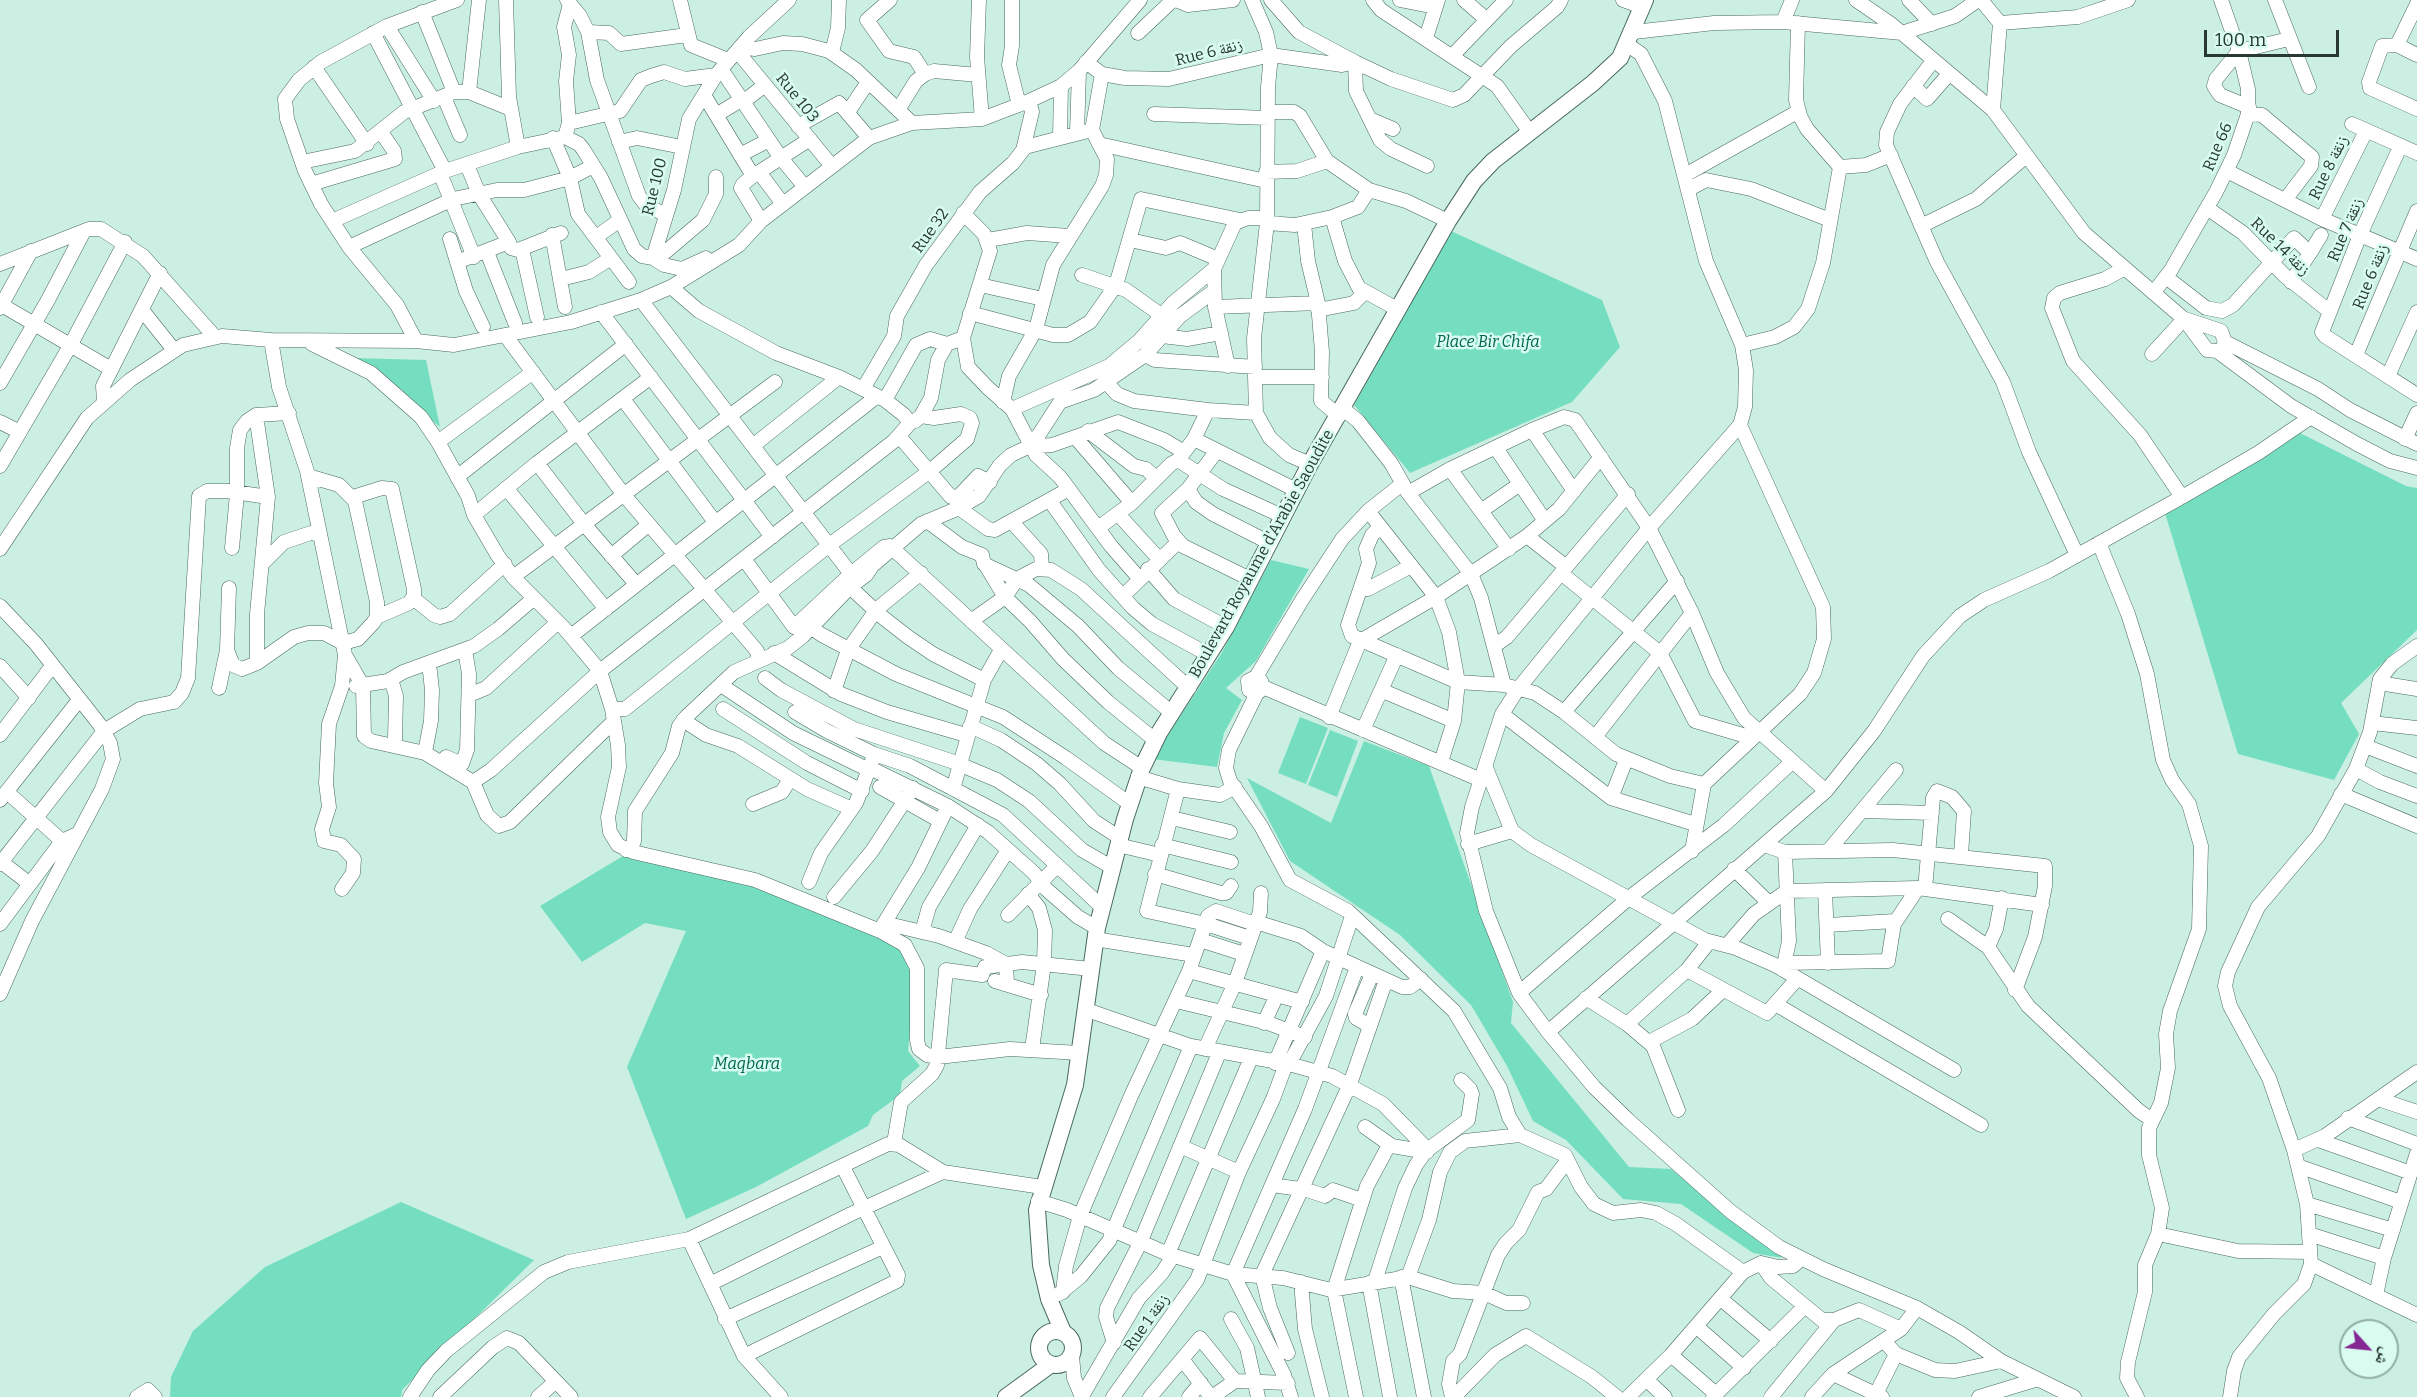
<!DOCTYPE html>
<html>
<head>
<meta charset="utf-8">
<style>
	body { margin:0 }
	#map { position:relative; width:2417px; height:1397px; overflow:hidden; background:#cbefe3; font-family:Bitter,"Noto Naskh Arabic",serif }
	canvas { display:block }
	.north { position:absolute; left:2339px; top:1319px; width:60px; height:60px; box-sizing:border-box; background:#d8fcf0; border:2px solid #92aea4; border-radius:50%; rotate:117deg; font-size:16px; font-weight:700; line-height:24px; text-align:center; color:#2a3833 }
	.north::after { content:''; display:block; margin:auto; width:21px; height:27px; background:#862893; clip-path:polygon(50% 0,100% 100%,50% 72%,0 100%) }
	.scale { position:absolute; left:2204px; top:30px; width:135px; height:27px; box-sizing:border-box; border:3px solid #2a3833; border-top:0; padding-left:8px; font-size:18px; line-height:21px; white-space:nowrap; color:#2a3833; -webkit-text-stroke:4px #d8fcf0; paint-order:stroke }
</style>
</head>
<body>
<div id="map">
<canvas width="2417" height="1397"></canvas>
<div class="north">ش</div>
<div class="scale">100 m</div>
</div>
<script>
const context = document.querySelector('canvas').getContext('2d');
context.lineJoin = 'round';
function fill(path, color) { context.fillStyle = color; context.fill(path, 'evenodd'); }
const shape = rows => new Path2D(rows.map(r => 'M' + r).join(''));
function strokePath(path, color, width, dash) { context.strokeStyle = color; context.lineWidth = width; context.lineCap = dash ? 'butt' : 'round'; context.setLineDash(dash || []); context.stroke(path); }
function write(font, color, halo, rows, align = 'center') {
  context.font = font + ' Bitter,"Noto Naskh Arabic",serif'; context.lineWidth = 5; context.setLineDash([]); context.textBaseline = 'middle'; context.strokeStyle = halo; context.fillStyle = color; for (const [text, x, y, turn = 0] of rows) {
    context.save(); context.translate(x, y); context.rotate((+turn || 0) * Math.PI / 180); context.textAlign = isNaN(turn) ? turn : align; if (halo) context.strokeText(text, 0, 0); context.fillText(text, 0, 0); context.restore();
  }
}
fill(shape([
	[1451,231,1602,300,1620,347,1572,402,1410,473,1354,405],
	[353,358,426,360,440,427],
	[2300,433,2406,486,2417,488,2417,630,2341,703,2359,734,2334,780,2238,754,2165,513],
	[1271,560,1309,569,1256,661,1226,688,1242,700,1224,733,1217,767,1152,759,1221,654],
	[1300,717,1328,728,1306,784,1278,773],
	[1330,730,1358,741,1337,797,1308,785],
	[1364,741,1429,766,1513,1002,1511,1023,1629,1167,1671,1169,1782,1258,1753,1253,1681,1204,1623,1199,1566,1140,1533,1121,1507,1066,1471,1005,1400,935,1290,861,1247,778,1331,823],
	[623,856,741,879,886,938,902,952,915,975,908,1051,920,1066,902,1081,900,1095,873,1115,868,1126,756,1187,686,1219,627,1067,686,931,645,923,582,962,540,906],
	[401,1202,534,1260,402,1390,401,1397,170,1397,171,1377,193,1331,265,1267]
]), '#76dec0');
const minor = shape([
	[506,0,509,97,518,147],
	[567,0,580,16,588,32,597,80,639,196,646,205,666,215],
	[680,0,691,45,728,60],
	[890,0,867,20,889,51,914,57,925,74],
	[979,0,977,57,982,119],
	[1012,0,1012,46,1009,65,1019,105],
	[1176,0,1188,5,1233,0],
	[1252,0,1266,32,1271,55,1268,87,1267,223,1254,338,1256,413,1270,438,1289,455,1310,464],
	[1271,0,1299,32,1355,62,1356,91,1380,140,1391,149,1427,166],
	[1373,0,1381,10,1497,86,1529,131],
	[1400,0,1435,7],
	[1464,0,1486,19],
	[1623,0,1642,7],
	[1856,0,1891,24,1993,110,2084,233,2184,319,2207,350,2217,351,2291,406,2357,444,2390,461,2417,468],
	[1909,0,1932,24],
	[1981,0,2000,23,2078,17,2128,0],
	[2275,0,2309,87],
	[2417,4,2397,45,2417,55],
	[422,12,454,92],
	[1783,22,1792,0],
	[1798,23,1796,100,1800,116,1807,129,1840,167,1866,165,1891,155],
	[387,26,434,101],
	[588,32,609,33,621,44,687,35],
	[1634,32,1714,23,1783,22,1902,33,1955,16,1978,0],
	[373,33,445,171],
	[1138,33,1173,0],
	[1426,38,1438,0],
	[1628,45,1641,54,1665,101,1706,261,1742,345,1746,370,1745,407,1740,425,1823,607,1824,639,1814,673,1800,694,1704,784,1692,851],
	[2397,45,2382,46,2369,82,2370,88,2417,109],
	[740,47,755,49,783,43,802,44,829,51,856,70,912,123],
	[737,51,831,165],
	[832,52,838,28,839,0],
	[1453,55,1506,0],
	[1933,61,1900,104,1887,132,1886,145,1937,262,2003,382,2029,452,2077,555],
	[1086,62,1102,74,1125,78,1169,79,1271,55,1342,65,1355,62,1391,79,1453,100,1464,95,1511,46,1557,7,1561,0],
	[314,67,367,144],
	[721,69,781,158,805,187],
	[1913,86,1927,99,1949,74],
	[469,92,479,0],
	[704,95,753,176,743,184,741,188,761,221],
	[444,97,460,135],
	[743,102,765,85],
	[2249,107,2220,95,2214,86,2216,79,2239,51,2289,39],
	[898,110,916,81,925,74,934,71,978,75],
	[1993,110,2000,23],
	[848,112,868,82],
	[1269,112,1294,112,1300,116,1327,161,1369,190],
	[1154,114,1268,118],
	[2248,114,2262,115,2312,157,2311,166,2285,200],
	[716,115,741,100],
	[1372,120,1393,129],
	[569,123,566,81,569,55,564,27,570,4],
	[2352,124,2417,153],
	[798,126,839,103,869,138],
	[1077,133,1079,71],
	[565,137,569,123,620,111,641,80,651,76,664,72,685,79,716,75],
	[553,138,570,178,578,214,629,282],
	[1060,138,1061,86],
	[619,142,637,138,682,147],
	[1099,144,1266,181],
	[1025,147,1092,130],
	[2400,147,2360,235,2322,332,2325,336,2417,395],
	[740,155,769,140],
	[302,162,355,151,404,112,454,92,469,92,511,109],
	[467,165,479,194,509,242],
	[2227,171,2322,219,2417,259],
	[759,172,783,204],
	[1266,172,1297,171,1327,161],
	[440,173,474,257],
	[1685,175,1799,111],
	[753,176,810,139],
	[311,184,395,159,394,151,381,132],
	[1689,189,1706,180,1751,189,1830,220],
	[2207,208,2243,233,2285,276,2329,311],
	[963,213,984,234,990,251,963,338,968,367,988,388,1012,409,1036,455,1060,477,1111,546,1139,578],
	[1332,217,1345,261,1359,288,1397,309],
	[2322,219,2366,131],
	[332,221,445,171,518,147,565,137,579,144,583,149,601,178,634,249,642,256,653,258],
	[1267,223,1295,225,1332,217,1358,207,1369,190,1406,201,1448,221],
	[1304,224,1308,261,1318,303,1322,352,1321,401,1339,416],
	[1921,226,1976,199,2025,157],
	[552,235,565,307],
	[596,237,620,220],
	[450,239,466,291,483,327],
	[988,240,1027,233,1069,236],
	[1130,240,1166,248,1180,243,1218,259],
	[349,247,453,199,497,190,524,190,570,178,593,166],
	[522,249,537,317],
	[487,252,515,323],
	[2310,253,2321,235],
	[706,258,682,269,664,265,653,258,674,190,689,119,716,75,749,37,789,0],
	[656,260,703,220,716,194,716,177],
	[457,262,509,242,511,248,518,250,561,233],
	[0,264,89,229,101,229,143,256,215,337],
	[2125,268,2105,279,2060,293,2054,298,2052,308,2073,361,2140,435,2182,497],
	[1082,275,1126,290,1161,315],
	[2166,277,2206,308,2222,311,2233,305,2294,238,2310,253,2291,282],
	[561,279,589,272,611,258],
	[980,285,1043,299],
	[2154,292,2171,270,2216,192,2234,155,2248,114,2248,89,2239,51,2221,0],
	[641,300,851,574],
	[0,304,111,369],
	[1215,307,1318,303],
	[0,308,31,251],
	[142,310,174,350],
	[1318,310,1354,303,1365,292],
	[601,312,772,537],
	[970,313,1053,335,1068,335,1090,322,1116,285,1141,199,1240,220],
	[2185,319,2221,331,2225,342,2222,349],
	[505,335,624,495,757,651,759,660],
	[1162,336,1187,339,1221,333],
	[271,340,279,387,307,471,345,655,342,686,329,724,326,783,329,807,322,829,324,841,341,845,354,859,353,873,342,889],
	[416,341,397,305,349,247,321,204,305,171,287,119,285,99,299,80,321,62,387,26,457,0],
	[2225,342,2318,389,2350,410,2417,444],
	[312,344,371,373,421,417,438,442,468,496,474,515,498,556,513,577,564,628,600,671,612,709,618,745,619,767,608,817,610,832,618,845,633,852,755,880,880,931,905,945,917,968,917,1040,919,1049,927,1055,938,1057,1010,1049,1080,1053],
	[1742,345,1775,337,1794,327,1808,309,1823,263,1840,167],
	[2152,354,2184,319],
	[1145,355,1155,360,1255,367],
	[2356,355,2417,211],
	[1228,366,1215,307,1214,269,1235,223,1248,218,1266,218],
	[2388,376,2417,312],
	[1256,377,1322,377],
	[0,383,48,300,84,231],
	[1107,383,1117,394,1134,401,1208,410,1256,413],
	[863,389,894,336,897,316,926,265,980,192,1013,163,1023,150,1032,112,1029,101],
	[623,399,715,522],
	[885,400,916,345,930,339,947,344],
	[104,401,103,386,160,273],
	[1003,402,1009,376,1036,329,1053,265,1102,186,1106,175,1107,159,1092,130,1102,74],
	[1342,408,1358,421,1391,463,1408,493,1471,574,1481,598,1504,685],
	[1012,409,1109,366,1139,341,1173,303,1214,269],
	[256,415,268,497,257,614,257,663],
	[915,421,921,416,931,398,938,360,947,344,963,338],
	[0,422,20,432],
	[1740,425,1649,528,1518,689,1502,714,1472,807,1467,833,1486,911,1519,993,1548,1032,1594,1087,1628,1120,1730,1211,1779,1247,1823,1269,1917,1308,1959,1332,2001,1361,2074,1397],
	[1532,430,1574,491],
	[1088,431,1134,466,1146,469,1156,478],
	[899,436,951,497,959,496,978,476,990,482],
	[1075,437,1132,503],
	[1194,439,1296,490],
	[2405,439,2417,413],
	[1031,441,1038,436,1060,402,1094,390,1145,355,1180,316,1214,291],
	[438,442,533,372],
	[754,445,839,377],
	[1496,448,1545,521],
	[1216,452,1188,489,1162,513,1174,536,1183,546,1250,579],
	[1178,460,1223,489,1282,516],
	[537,463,584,524,636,584],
	[0,466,70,346,125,242],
	[1450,469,1509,549],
	[457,477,626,344],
	[506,488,606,609],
	[1188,489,1196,502,1213,514,1268,542],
	[1408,493,1450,469,1532,430,1564,417,1575,420,1649,528,1692,613,1717,673,1744,718,1826,791],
	[353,497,382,488,392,489,414,589,414,596,409,603,377,617],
	[1050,501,1099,570,1133,608,1152,624,1209,655],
	[959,508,988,529,995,530,1069,489],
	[1368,511,1436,597,1449,632,1458,682,1454,721,1441,762],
	[1481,511,1520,484],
	[1118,514,1159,559],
	[474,515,537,463,651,377],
	[927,521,962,547,982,555,984,564,1029,585,1078,626,1118,668,1172,713],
	[1012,522,1041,554,1042,568],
	[1380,527,1372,535,1366,549,1369,563,1348,625,1352,636,1458,682,1504,685,1535,693,1564,712,1616,754,1670,776,1704,784],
	[1098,528,1132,503,1171,464,1178,460,1194,439,1208,410],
	[1527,536,1565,566],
	[2099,543,2128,614,2147,674,2163,760,2172,780,2189,804,2201,846,2199,929,2170,1011,2166,1034,2168,1068,2161,1103,2149,1128,2149,1155,2162,1208,2158,1234,2145,1265,2145,1292,2128,1362,2127,1378,2137,1397],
	[232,548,237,494,237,448,240,430,247,421,256,415,289,413],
	[0,549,87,418,130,380,183,345,222,336,271,340,416,341,454,345,571,322,641,300,671,287,739,245,761,221,869,138,912,123,982,119,1029,101,1061,86,1079,71,1140,0],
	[611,556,648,525],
	[744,559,794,627,851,574,884,547,890,546,1104,743,1142,768],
	[264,562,284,542,311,533,320,535],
	[985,564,1005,597,1030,621,1063,659,1108,702,1155,740],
	[1148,569,1174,599,1226,627],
	[1561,573,1660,653,1695,721,1753,738],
	[513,577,775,382],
	[850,587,881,616,908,637,933,654,984,680],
	[229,588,227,650,233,665,242,669,257,663,294,637,308,633,324,633,343,643,358,639,373,623,377,617,377,602,355,501,339,485,308,476],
	[1361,588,1368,589,1411,566],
	[1123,596,1178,542],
	[413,598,434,615,440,617,450,614,505,564],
	[0,606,36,644,100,725,110,743,113,759,102,789,32,921,0,994],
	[971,621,1005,597,1017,579,1036,569,1051,570,1081,589,1189,688],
	[804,623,822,635,896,674,1003,717,1066,758,1130,804],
	[571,636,876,397],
	[1494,646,1507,637,1628,494],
	[774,653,841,694,887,712,966,735],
	[345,655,363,686,364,736,371,741,425,753,473,782,487,815,499,826,510,822,614,721],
	[0,666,29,698],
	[1256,677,1261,681,1263,687,1259,692,1254,693,1249,690,1248,681,1256,677,1302,600,1342,539,1368,511,1402,484],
	[765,678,781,690,854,729,954,762,997,780,1029,801,1082,850,1113,868],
	[391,679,396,696,395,739],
	[2379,683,2417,689],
	[721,685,793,733,869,770],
	[356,686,388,681,403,672,474,646,498,629,533,599],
	[1263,687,1481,780],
	[219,688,227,650],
	[834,691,848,650,877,609,921,573],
	[1383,691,1454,721],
	[1257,693,1229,750,1226,768,1230,781,1261,826,1290,880,1348,911,1454,1011,1500,1088,1509,1117,1520,1135,1565,1155,1581,1187,1594,1204,1613,1213,1641,1210,1656,1213,1676,1224,1743,1272],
	[469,695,486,688,558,622],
	[612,709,625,709,828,546,930,471,967,439,972,423,970,418,961,414,934,418,921,416],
	[723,709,807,763,862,791],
	[795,712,827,731,874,754,910,766,1003,815,1102,907],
	[1564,712,1677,581],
	[1502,714,1611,798,1695,824],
	[1329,717,1360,641,1436,597,1527,536,1559,509,1601,457],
	[683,720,706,735,738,746,807,789,852,809],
	[2372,723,2417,728],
	[970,726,1001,740,1037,764,1060,784,1094,821,1120,838],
	[1363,730,1397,655],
	[0,735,52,666],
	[1595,737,1692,613],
	[2365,746,2417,766],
	[426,747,431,721,432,690,429,663],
	[446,757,462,764,467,750,469,674,465,650],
	[870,768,948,806,988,832,1034,873,1046,889,1078,917,1097,928],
	[1486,768,1512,831,1531,845,1705,940,1736,948,1775,965,1954,1070],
	[2356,769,2380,782,2417,796],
	[1138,777,1178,789,1220,795,1235,787],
	[473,782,491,770,600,671,894,441,910,423,904,415,885,400,839,377,776,353,699,311,671,287],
	[880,787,940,821],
	[953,789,984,680,1001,650],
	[1178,789,1147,911,1206,924,1250,938],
	[7,792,62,841],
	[2341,794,2417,826],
	[1611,798,1626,760],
	[0,800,79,700],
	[753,804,782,792,790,779],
	[1863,811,1932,813],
	[1172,818,1230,832],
	[1468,844,1512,831],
	[1118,845,1160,855],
	[1162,845,1231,862],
	[1764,845,1785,852,1893,850,2045,866,2045,886,2035,937,2015,990],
	[626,850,631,848,634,841,635,811,672,753,679,726,686,717,734,672,788,648,803,636,850,587,866,575,872,566,921,524,959,508,979,496,1000,465,1011,455,1028,447,1052,445,1118,422,1164,440,1184,452],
	[1829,850,1896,770],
	[0,861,30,884],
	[0,864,104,731,140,709,174,702,182,693,188,678,199,496,207,491,228,491,268,497],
	[1734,869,1768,902],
	[1155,874,1221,893,1226,893,1231,886],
	[809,882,821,853,856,803,872,761],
	[1925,889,1933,798,1937,791,1952,797,1964,811,1961,855],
	[1825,890,1828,963],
	[1028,894,1039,908,1045,930,1044,964,1032,1049],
	[834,897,872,851,913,788],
	[1008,915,1057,866],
	[1948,919,1988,947,2028,1006,2139,1111,2152,1120],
	[1256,922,1301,936,1323,951,1402,987,1410,987,1421,979],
	[884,923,939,936,986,953,1006,964,1007,983],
	[0,924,62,841,77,834],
	[1828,925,1895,921],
	[880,930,918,868,948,806],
	[922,932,929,907,978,825],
	[1095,939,1194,955],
	[1200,940,1244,954],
	[955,942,970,909,1008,850],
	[1727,945,1754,914,1787,891,1918,888,2042,905],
	[1988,947,1996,929,2002,898],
	[1786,963,1888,961,1894,924,1918,888],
	[1687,970,1767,1013,1797,979],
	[1783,970,1789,941,1785,852],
	[1189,971,1302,1002],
	[995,981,1041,995],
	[1519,993,1630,897,1724,825,1792,762],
	[1586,998,1627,1024,1653,1046,1678,1110],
	[1176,1001,1268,1023,1305,1037],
	[1777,1005,1981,1125],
	[1087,1010,1191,1046,1289,1064,1332,1076,1383,1104,1428,1150],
	[1264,1023,1277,995],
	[1627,1024,1687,970,1709,942],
	[1370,1026,1356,1018,1355,1014,1372,974],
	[1548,1032,1826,791,1874,731,1923,656,1960,616,1984,600,2049,571,2182,497,2258,453,2311,417],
	[1649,1042,1692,1019,1722,991],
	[1205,1049,1235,983,1260,912,1261,893],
	[1275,1063,1323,951],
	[1289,1064,1326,996,1352,916],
	[2378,1099,2417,1112],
	[2348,1118,2417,1144],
	[1365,1127,1392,1146,1427,1152],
	[2318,1140,2411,1173],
	[894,1143,901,1102,932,1074,937,1065,946,970,982,975,985,967,1022,962,1091,969],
	[1180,1146,1239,1172],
	[2294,1150,2325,1136,2417,1072],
	[2298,1166,2401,1202],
	[1272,1185,1307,1190,1325,1196,1333,1190,1362,1200],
	[1038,1201,1067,1210,1168,1254,1233,1274,1283,1278,1331,1290,1408,1277,1453,1291,1484,1293,1506,1303,1523,1303],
	[2307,1204,2393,1230],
	[2158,1234,2238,1251,2310,1252],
	[2309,1234,2384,1258],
	[689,1239,744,1356,781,1397],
	[1168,1254,1251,1058],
	[1761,1263,1771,1278,1822,1320,1834,1320,1859,1310,1901,1329],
	[2311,1264,2417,1315],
	[1401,1277,1424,1397],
	[1408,1277,1429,1220,1440,1172,1450,1152,1465,1141,1520,1135],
	[1375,1281,1405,1188,1416,1165,1426,1151,1468,1120,1472,1094,1470,1089,1461,1080],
	[1301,1282,1305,1329,1322,1397],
	[1369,1283,1390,1397],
	[710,1284,851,1214,943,1172],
	[1063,1292,1066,1266,1080,1216,1131,1096,1189,971,1208,916,1216,911,1255,924],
	[1059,1294,1081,1276,1109,1241,1191,1046],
	[2376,1295,2384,1258,2417,1153],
	[1721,1299,1771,1341],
	[725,1319,883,1247],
	[1231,1319,1247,1348,1258,1397],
	[1696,1326,1744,1368],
	[1885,1342,1896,1354,1935,1370,1955,1371,2001,1361],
	[1114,1343,1106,1317,1107,1308,1140,1243,1219,1053],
	[1288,1353,1270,1308,1262,1275,1350,1084,1386,980],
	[1671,1355,1716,1394],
	[744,1356,897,1281,898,1275,843,1167],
	[1072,1356,1074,1378,1082,1397],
	[1182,1359,1211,1397],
	[1833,1374,1882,1397],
	[1647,1380,1665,1397],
	[1876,1394,1896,1354],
	[1082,1396,1139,1298,1162,1273,1173,1256],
	[137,1397,148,1390,155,1397],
	[410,1397,428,1370,446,1351,544,1272,568,1262,689,1239,888,1144,899,1145,943,1172,1042,1187],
	[440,1397,493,1347,507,1338,519,1343,571,1397],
	[538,1397,555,1382],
	[1113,1397,1197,1280,1239,1172,1273,1099,1286,1064],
	[1150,1397,1200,1338,1235,1381],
	[1189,1397,1201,1383],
	[1212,1397,1235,1381,1288,1383],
	[1291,1397,1284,1375,1233,1274,1305,1109,1357,967],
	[1356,1397,1334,1290,1367,1186,1389,1145],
	[1452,1397,1449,1384,1453,1361,1460,1354,1498,1255,1506,1243,1519,1230,1538,1192,1546,1189,1567,1161],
	[1454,1397,1495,1355,1526,1336,1592,1377,1617,1397],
	[1628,1397,1671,1355,1743,1272,1761,1263,1778,1267,1793,1266,1801,1259],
	[1713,1397,1804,1307],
	[1771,1397,1834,1320],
	[1812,1397,1833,1374,1901,1329,1917,1308],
	[1979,1397,2035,1380],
	[2230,1397,2234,1371,2239,1357,2274,1314,2304,1284,2311,1264,2307,1204,2294,1150,2269,1078,2230,1006,2225,986,2228,972,2258,907,2318,836,2356,769,2370,732,2380,679,2392,664,2417,646]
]);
const major = shape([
	'1039 1348a17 17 0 1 1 34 0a17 17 0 1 1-34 0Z',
	[1063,1332,1049,1299,1041,1265,1037,1210,1075,1085,1097,928,1125,819,1142,768,1159,733,1226,627,1310,464,1448,221,1474,181,1493,161,1593,83,1620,58,1645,0],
	[1006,1397,1050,1365]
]);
strokePath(minor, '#49695f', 15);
strokePath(major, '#49695f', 18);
strokePath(minor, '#fff', 14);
strokePath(major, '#fff', 16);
write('16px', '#2a3833', '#d8fcf0', [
	["Rue 6 زنقة",1209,53,-14],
	["Rue 103",797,98,51],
	["Rue 66",2218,147,-67],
	["Rue 8 زنقة",2329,168,-64],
	["Rue 100",655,187,-76],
	["Rue 7 زنقة",2346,230,-67],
	["Rue 32",931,231,-55],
	["Rue 14 زنقة",2280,247,44],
	["Rue 6 زنقة",2371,277,-68],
	["Boulevard Royaume d'Arabie Saoudite",1262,554,-61],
	["Rue 1 زنقة",1147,1323,-55]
]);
write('italic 16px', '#026551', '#d8fcf0', [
	["Place Bir Chifa",1488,343],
	["Maqbara",747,1065]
]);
</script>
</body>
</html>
